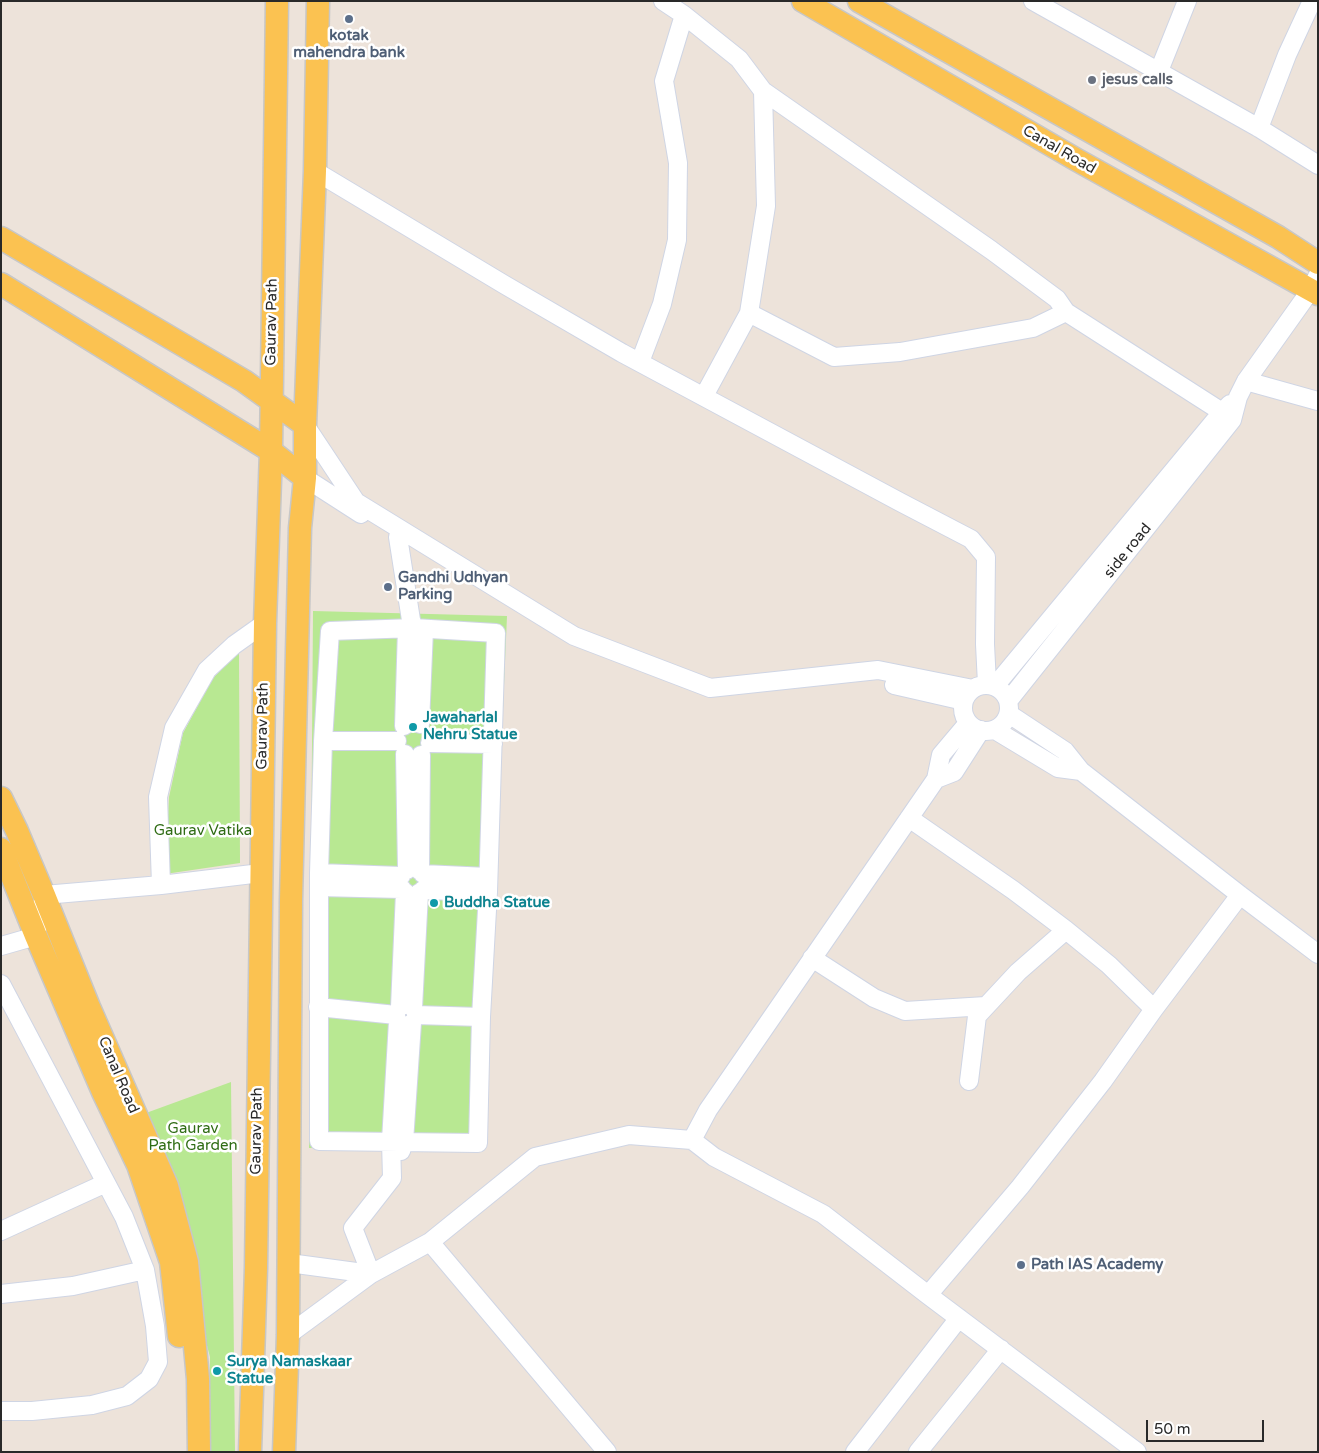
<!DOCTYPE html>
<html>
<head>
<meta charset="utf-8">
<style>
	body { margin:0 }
	#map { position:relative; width:1319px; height:1453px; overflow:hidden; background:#ede3da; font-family:"Varela Round",sans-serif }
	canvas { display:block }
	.frame { position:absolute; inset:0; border:2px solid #292929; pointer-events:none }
	.scale { position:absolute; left:1146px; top:1420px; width:118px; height:22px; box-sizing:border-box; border:2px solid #292929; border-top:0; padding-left:6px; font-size:15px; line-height:18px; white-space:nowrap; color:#292929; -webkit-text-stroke:4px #fff; paint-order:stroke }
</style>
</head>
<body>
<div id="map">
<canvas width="1319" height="1453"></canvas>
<div class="frame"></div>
<div class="scale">50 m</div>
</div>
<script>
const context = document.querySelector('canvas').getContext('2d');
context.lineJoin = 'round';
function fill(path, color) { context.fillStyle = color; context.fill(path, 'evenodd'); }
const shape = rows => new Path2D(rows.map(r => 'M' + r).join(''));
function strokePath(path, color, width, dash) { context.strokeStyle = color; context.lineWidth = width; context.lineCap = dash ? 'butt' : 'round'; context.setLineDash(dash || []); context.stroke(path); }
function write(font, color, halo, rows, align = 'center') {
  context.font = font + ' "Varela Round",sans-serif'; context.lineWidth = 5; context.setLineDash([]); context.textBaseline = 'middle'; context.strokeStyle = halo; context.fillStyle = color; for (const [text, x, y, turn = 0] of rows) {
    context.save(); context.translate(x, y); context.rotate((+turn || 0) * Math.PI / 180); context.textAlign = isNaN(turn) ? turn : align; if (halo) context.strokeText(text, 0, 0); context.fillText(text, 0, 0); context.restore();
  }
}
fill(shape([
	[313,611,507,616,484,1150,309,1148],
	[239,652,240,863,165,874,169,797,183,733,213,678],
	[231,1082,235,1452,208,1452,210,1357,146,1113]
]), '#b8e892');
const minor = shape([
	[663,1,684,15,739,59,763,91,991,250,1057,299,1066,312,1222,412],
	[1033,1,1259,128,1318,165],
	[1159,71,1187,1],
	[1259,128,1287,55,1312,1],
	[315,171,505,285,622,353,900,502,971,539,986,557,985,644,987,684],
	[749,313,834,357,900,352,1033,328,1066,312],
	[640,362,662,304,677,240,678,163,664,81,684,15],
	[1246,381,1318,401],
	[704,396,749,313,766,206,763,91],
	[305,425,356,502,574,636,710,688,878,670,973,689],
	[305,478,361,514],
	[398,537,411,620,414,628],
	[414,628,496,633,488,892,481,1017,478,1143,319,1141,319,873,323,741,330,631,414,628],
	'963 708a23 23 0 1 1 46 0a23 23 0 1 1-46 0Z',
	[894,685,964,701],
	[995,686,1222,412,1230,404],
	[1009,700,1232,420,1238,397,1246,381,1310,291,1318,275],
	[1009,714,1065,751,1081,771,1240,895,1318,954],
	[420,724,424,629],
	[404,726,407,628],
	[995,730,1058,768,1081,771],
	[323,741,397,741],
	[430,743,493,744],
	[405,754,407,870],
	[936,779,954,772,981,730],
	[909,818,1013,890,1066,930,1109,965,1154,1009],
	[420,871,421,755],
	[319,873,401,876],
	[423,874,488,877],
	[161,885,158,797,174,728,207,670,234,645,265,623],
	[319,887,402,889],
	[423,890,488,892],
	[1,946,36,936,44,895,161,885,261,873],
	[812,958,874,998,905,1011,986,1006],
	[1,984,124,1217,145,1270,155,1326,158,1362,149,1379,127,1396,92,1405,32,1411,1,1411],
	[318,1007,396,1015],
	[400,1007,405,892],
	[413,1008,419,893],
	[416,1015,481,1017],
	[969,1081,977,1016,1018,972,1066,930],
	[692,1140,714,1157,823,1214,928,1295,1137,1452],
	[401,1151,404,1142,412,1023],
	[1,1231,106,1183],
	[430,1242,607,1452],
	[289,1263,371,1274],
	[371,1274,353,1228,392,1178,391,1141,398,1021],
	[1,1294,73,1286,145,1270],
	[928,1295,1020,1187,1103,1081,1154,1009,1240,895],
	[288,1335,371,1274,430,1242,535,1157,629,1135,692,1140,708,1110,936,779,941,755,968,723],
	[855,1452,959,1318],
	[918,1452,1001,1349]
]);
const major = shape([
	[803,1,1077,160,1318,294],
	[859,1,1278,237,1318,263],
	[1,238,244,381,305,425],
	[1,284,271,451,305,478],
	[1,798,17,831,44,895,89,1007,167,1186,187,1262,198,1379,199,1452],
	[1,849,36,936,103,1092,138,1165,171,1262,179,1336],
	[250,1452,256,1268,265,623,271,451,277,1],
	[284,1452,288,1335,291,900,300,528,305,478,305,425,315,171,318,1]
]);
strokePath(minor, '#cfd5e4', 20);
strokePath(major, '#c7c7c7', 25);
strokePath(minor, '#fff', 18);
strokePath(major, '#fbc251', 22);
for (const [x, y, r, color] of [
	[349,19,5,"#5c6f8a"],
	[1092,80,5,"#6b7280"],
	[388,587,5,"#5c6f8a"],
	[413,727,5,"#0f9aa8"],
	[434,903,5,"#0f9aa8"],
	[1021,1265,5,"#5c6f8a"],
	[217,1371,5,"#0f9aa8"]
]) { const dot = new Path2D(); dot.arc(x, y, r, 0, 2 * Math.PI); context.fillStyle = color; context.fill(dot); strokePath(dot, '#fff', 2); }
write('bold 15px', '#4e5e75', '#fff', [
	["kotak",349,36,"center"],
	["mahendra bank",349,53,"center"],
	["Gandhi Udhyan",398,578],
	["Parking",398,595],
	["Path IAS Academy",1031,1265]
], 'left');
write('bold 15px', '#5b616d', '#fff', [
	["jesus calls",1102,80]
], 'left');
write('15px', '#292929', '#fff', [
	["Canal Road",1059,150,30],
	["Gaurav Path",272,322,-89],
	["side road",1128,551,-51],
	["Gaurav Path",263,726,-89],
	["Canal Road",118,1075,67],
	["Gaurav Path",257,1131,-89]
]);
write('bold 15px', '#0d838f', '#fff', [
	["Jawaharlal",423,718],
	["Nehru Statue",423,735],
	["Buddha Statue",444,903],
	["Surya Namaskaar",227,1362],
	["Statue",227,1379]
], 'left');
write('15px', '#2f6c14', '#fff', [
	["Gaurav Vatika",203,831],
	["Gaurav",193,1129],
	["Path Garden",193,1146]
]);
</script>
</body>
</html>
